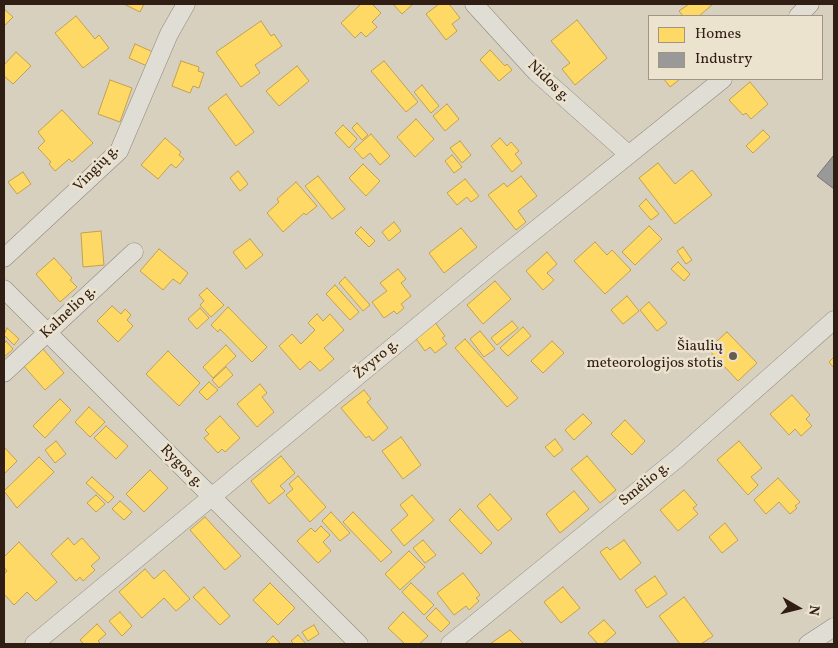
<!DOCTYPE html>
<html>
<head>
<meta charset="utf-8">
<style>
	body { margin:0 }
	#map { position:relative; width:838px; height:648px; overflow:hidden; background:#d8d0be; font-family:Vollkorn,serif }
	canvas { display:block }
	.frame { position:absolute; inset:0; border:5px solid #301e15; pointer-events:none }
	.legend { position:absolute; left:648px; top:15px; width:175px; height:65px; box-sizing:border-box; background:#ece3ce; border:1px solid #a19484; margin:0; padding:6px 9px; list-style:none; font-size:15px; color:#301e15 }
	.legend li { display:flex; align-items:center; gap:10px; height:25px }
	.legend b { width:25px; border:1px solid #a19484 }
	.north { position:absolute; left:773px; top:583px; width:50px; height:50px; -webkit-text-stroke:4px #ece3ce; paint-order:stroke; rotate:98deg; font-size:14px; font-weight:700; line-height:20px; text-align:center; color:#301e15 }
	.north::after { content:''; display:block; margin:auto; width:18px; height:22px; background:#301e15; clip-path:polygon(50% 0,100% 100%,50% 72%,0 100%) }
</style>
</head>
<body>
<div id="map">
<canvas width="838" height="648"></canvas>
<div class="frame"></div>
<ul class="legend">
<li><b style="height:14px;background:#ffd966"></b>Homes</li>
<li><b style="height:14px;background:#999"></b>Industry</li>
</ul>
<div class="north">N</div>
</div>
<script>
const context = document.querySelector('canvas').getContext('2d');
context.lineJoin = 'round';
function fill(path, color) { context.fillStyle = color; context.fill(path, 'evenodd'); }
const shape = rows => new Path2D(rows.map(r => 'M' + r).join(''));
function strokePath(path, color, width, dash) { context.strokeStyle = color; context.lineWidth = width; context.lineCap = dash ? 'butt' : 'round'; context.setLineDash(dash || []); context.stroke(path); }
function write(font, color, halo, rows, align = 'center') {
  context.font = font + ' Vollkorn,serif'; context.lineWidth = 5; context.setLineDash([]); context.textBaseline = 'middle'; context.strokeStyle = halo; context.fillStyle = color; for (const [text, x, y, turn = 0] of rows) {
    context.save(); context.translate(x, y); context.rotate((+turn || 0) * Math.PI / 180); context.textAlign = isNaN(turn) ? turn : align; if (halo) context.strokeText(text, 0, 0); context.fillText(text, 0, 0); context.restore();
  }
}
const homes = shape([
	[124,4,144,4,140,12,124,4],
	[361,4,372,4,381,13,372,22,377,27,366,37,361,32,355,38,341,23,361,4],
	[393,4,413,4,402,14,393,4],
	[439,4,449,4,460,18,452,24,457,31,446,40,426,14,439,4],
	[689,4,713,4,699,16,683,16,679,11,689,4],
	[4,9,13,17,5,25,4,24,4,9],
	[76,16,95,39,99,35,109,48,83,68,55,33,76,16],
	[577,20,607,58,575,85,562,69,570,63,551,41,577,20],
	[261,21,271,36,274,34,282,46,255,65,260,73,241,87,216,52,261,21],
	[135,44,153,52,147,66,129,58,135,44],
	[490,50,505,66,507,64,512,70,499,81,480,60,490,50],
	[16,52,31,66,13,84,4,76,4,65,16,52],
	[181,61,199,67,198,71,204,73,199,88,193,86,190,93,172,86,181,61],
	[384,61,418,102,406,112,371,71,384,61],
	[297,66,309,81,279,106,266,91,297,66],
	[664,79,680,79,670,87,664,79],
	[110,80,132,88,120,122,98,114,110,80],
	[750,82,768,104,751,119,746,113,743,115,729,100,750,82],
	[422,85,439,106,431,113,414,92,422,85],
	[226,94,254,132,236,146,208,108,226,94],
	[447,104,459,119,445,131,433,116,447,104],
	[62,110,93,143,72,162,69,159,55,171,49,164,51,162,38,148,45,141,38,132,62,110],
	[416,119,434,139,415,157,397,137,416,119],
	[357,123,368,135,362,140,352,128,357,123],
	[343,125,357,139,349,148,335,133,343,125],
	[763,130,770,137,753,153,746,146,763,130],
	[371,134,390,156,380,165,370,153,363,159,354,149,371,134],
	[165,138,181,152,179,155,184,159,176,168,171,164,158,179,141,165,165,138],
	[500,138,507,146,511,142,519,151,515,154,522,163,512,172,491,146,500,138],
	[460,141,471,155,462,163,450,148,460,141],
	[452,155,462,167,454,173,445,161,452,155],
	[658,163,675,184,692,170,712,195,675,224,639,178,658,163],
	[363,164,380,181,366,196,349,178,363,164],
	[238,171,248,184,240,191,230,178,238,171],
	[23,172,31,184,17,194,8,182,23,172],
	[318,176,345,209,332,219,305,186,318,176],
	[521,176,537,196,518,211,526,222,516,230,488,195,504,183,507,187,521,176],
	[465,179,479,196,471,202,467,197,457,205,447,193,465,179],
	[296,182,317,206,306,215,304,213,283,232,267,213,279,202,277,199,296,182],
	[646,199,659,214,651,220,639,206,646,199],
	[394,222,401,231,389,241,382,232,394,222],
	[649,226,662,239,635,265,622,252,649,226],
	[361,227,375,241,369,247,355,233,361,227],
	[461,228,477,247,444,273,429,253,461,228],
	[101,231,104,265,83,267,81,233,101,231],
	[250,239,263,255,246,269,233,252,250,239],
	[595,242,607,255,612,250,631,270,605,294,574,261,595,242],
	[683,247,692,260,686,264,677,251,683,247],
	[159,249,188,273,180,284,173,279,163,290,140,271,159,249],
	[547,252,557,264,547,273,554,280,543,290,526,271,547,252],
	[54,258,72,278,70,280,77,287,60,302,36,274,54,258],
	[678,262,690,274,684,281,671,269,678,262],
	[398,269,406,279,401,283,411,296,401,304,404,308,397,314,394,311,384,318,372,302,387,291,380,283,398,269],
	[345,277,370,305,363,311,339,283,345,277],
	[495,281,511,299,483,324,467,305,495,281],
	[335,285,359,312,350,320,326,294,335,285],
	[207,288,224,305,211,317,200,305,204,301,199,295,207,288],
	[627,296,639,311,623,324,611,310,627,296],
	[649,302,667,323,657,331,640,310,649,302],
	[112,306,121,314,125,309,131,315,127,320,133,326,118,342,97,321,112,306],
	[228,307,267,347,252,362,220,329,218,332,211,325,228,307],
	[200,308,209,318,197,329,188,319,200,308],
	[317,314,323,321,330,314,344,330,324,348,334,359,320,371,310,361,300,370,279,346,292,334,301,344,315,330,308,323,317,314],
	[434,321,445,336,442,338,447,344,435,353,430,347,425,351,414,336,434,321],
	[512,321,518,328,497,345,491,338,512,321],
	[523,327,531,336,508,356,500,348,523,327],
	[7,328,19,339,14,345,4,335,7,328],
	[480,331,495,349,484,357,470,339,480,331],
	[727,332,757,363,738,381,708,349,727,332],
	[465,339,518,398,507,407,455,348,465,339],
	[6,341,13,349,4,357,4,344,6,341],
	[552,341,564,353,543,373,531,361,552,341],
	[226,345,236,356,213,378,203,367,226,345],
	[42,348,64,373,45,390,23,365,42,348],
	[168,351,200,383,179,406,146,374,168,351],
	[834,357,834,368,829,362,834,357],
	[226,367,233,375,219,388,212,380,226,367],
	[209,382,218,390,207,400,199,392,209,382],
	[260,384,267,393,262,397,274,412,257,427,237,404,260,384],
	[364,390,371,399,367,402,388,428,373,441,369,436,366,438,341,408,364,390],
	[792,395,810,415,806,419,812,426,801,436,795,429,789,435,770,414,792,395],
	[60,399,71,410,45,438,33,426,60,399],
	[89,407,105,422,90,437,75,422,89,407],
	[583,414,592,423,574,440,565,430,583,414],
	[220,416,240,438,225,452,222,449,218,453,204,438,209,434,205,430,220,416],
	[625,420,645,441,632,455,611,434,625,420],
	[106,426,128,446,116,459,94,438,106,426],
	[401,437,421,465,403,479,382,451,401,437],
	[555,439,563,450,554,457,545,447,555,439],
	[56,441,66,454,55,463,45,450,56,441],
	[739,441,762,468,751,477,758,485,748,495,717,460,739,441],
	[4,447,17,461,4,474,4,447],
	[281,456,295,473,280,486,285,491,269,504,251,481,281,456],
	[587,456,616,490,600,503,571,469,587,456],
	[39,457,54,472,17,508,4,491,39,457],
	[150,470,168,488,144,512,126,494,150,470],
	[298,476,326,507,310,522,286,495,293,489,289,484,298,476],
	[92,477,114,497,108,503,86,483,92,477],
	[778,478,800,502,795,506,797,508,790,514,779,502,766,514,754,500,778,478],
	[684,490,697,505,693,508,698,514,678,531,660,510,684,490],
	[574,491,589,509,560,533,546,514,574,491],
	[490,494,512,519,498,531,477,506,490,494],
	[96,495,105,504,96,512,87,503,96,495],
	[412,495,434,520,404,546,391,530,408,515,400,505,412,495],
	[120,501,132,512,124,520,112,509,120,501],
	[460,509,492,543,481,554,449,520,460,509],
	[331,512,350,533,340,541,322,521,331,512],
	[353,512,392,552,381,562,343,522,353,512],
	[205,517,241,556,225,570,190,530,205,517],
	[725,523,738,540,722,553,709,537,725,523],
	[321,526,330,535,323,542,331,551,318,563,297,541,311,528,315,532,321,526],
	[68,538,74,545,82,538,100,558,91,566,95,570,83,581,80,577,76,581,51,554,68,538],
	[423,540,436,555,425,563,413,548,423,540],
	[624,540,641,563,620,580,600,552,607,547,610,550,624,540],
	[19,542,57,582,36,601,27,592,14,605,4,594,4,574,7,571,4,567,4,557,19,542],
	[409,551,425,567,400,590,385,574,409,551],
	[145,569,154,579,164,570,190,599,176,611,164,598,142,618,119,592,145,569],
	[463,573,480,595,476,598,479,601,469,610,466,606,454,615,437,593,463,573],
	[655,576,667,594,647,608,635,590,655,576],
	[270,583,295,608,278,625,253,600,270,583],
	[411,583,434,605,424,615,402,592,411,583],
	[204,587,230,616,220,625,193,597,204,587],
	[563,587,580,608,561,623,544,602,563,587],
	[684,597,713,636,701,644,680,644,659,616,684,597],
	[436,608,450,623,441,632,426,618,436,608],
	[120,612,132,626,122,636,109,621,120,612],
	[403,612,428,636,419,644,405,644,388,628,403,612],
	[604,620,616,633,603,644,598,644,588,633,604,620],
	[97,624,106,634,98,641,101,644,84,644,80,640,97,624],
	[314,625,319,634,308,641,302,632,314,625],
	[510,630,524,644,490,644,510,630],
	[298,635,306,644,294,644,291,641,298,635],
	[273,636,281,644,265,644,273,636]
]);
fill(homes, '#ffd966');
strokePath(homes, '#c1a14e', 1);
const industry = shape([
	[834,155,834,189,817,176,834,155]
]);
fill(industry, '#999');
strokePath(industry, '#7a7471', 1);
const minor = shape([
	[474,4,536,72,628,154],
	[798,16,810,4],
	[4,258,119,151,169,34,186,4],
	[4,289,359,644],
	[4,373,134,252],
	[34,644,493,264,723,79],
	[450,644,678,458,834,320],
	[808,644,834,627]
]);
strokePath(minor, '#8e877d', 19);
strokePath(minor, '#e0ddd4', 18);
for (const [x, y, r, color] of [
	[733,356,5,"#6b5c50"]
]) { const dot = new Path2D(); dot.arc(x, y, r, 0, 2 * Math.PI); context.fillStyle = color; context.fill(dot); strokePath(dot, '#ece3ce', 2); }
write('15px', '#301e15', '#ece3ce', [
	["Nidos g.",548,82,44],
	["Vingių g.",97,169,-46],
	["Kalnelio g.",69,313,-43],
	["Žvyro g.",377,360,-40],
	["Rygos g.",181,467,45],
	["Smėlio g.",645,485,-39]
]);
write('15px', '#301e15', '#ece3ce', [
	["Šiaulių",723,347],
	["meteorologijos stotis",723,364]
], 'right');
</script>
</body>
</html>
